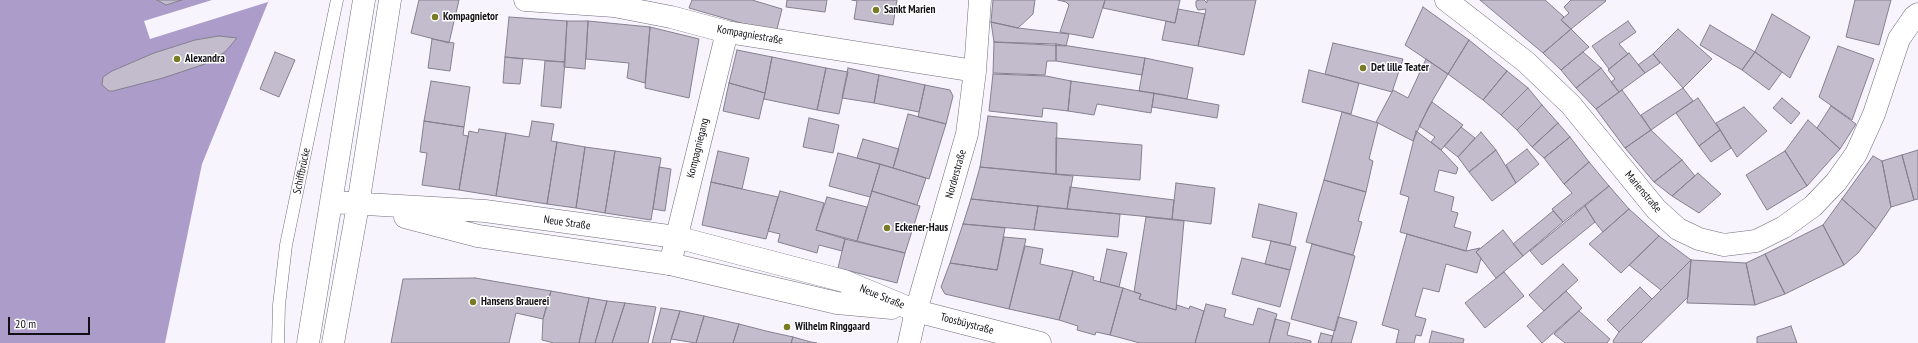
<!DOCTYPE html>
<html>
<head>
<meta charset="utf-8">
<style>
	body { margin:0 }
	#map { position:relative; width:1918px; height:343px; overflow:hidden; background:#f7f4fe; font-family:"PT Sans Narrow",sans-serif }
	canvas { display:block }
	.scale { position:absolute; left:8px; top:317px; width:82px; height:18px; box-sizing:border-box; border:2px solid #121016; border-top:0; padding-left:5px; font-size:12px; line-height:14px; white-space:nowrap; color:#121016; -webkit-text-stroke:3px #fff; paint-order:stroke }
</style>
</head>
<body>
<div id="map">
<canvas width="1918" height="343"></canvas>
<div class="scale">20 m</div>
</div>
<script>
const context = document.querySelector('canvas').getContext('2d');
context.lineJoin = 'round';
function fill(path, color) { context.fillStyle = color; context.fill(path, 'evenodd'); }
const shape = rows => new Path2D(rows.map(r => 'M' + r).join(''));
function strokePath(path, color, width, dash) { context.strokeStyle = color; context.lineWidth = width; context.lineCap = dash ? 'butt' : 'round'; context.setLineDash(dash || []); context.stroke(path); }
function write(font, color, halo, rows, align = 'center') {
  context.font = font + ' "PT Sans Narrow",sans-serif'; context.lineWidth = 3; context.setLineDash([]); context.textBaseline = 'middle'; context.strokeStyle = halo; context.fillStyle = color; for (const [text, x, y, turn = 0] of rows) {
    context.save(); context.translate(x, y); context.rotate((+turn || 0) * Math.PI / 180); context.textAlign = isNaN(turn) ? turn : align; if (halo) context.strokeText(text, 0, 0); context.fillText(text, 0, 0); context.restore();
  }
}
fill(shape([
	[0,0,269,0,202,164,165,343,0,343]
]), '#ac9cca');
fill(shape([
	[212,0,269,0,268,2,150,39,144,21]
]), '#f7f4fe');
const building = shape([
	[157,0,182,0,166,5,157,0],
	[419,0,459,0,449,43,411,33,419,0],
	[692,0,752,0,782,9,776,33,689,8,692,0],
	[787,0,827,0,825,12,786,7,787,0],
	[852,0,897,0,893,25,854,19,857,1,852,0],
	[993,0,1035,0,1033,14,1018,28,991,22,993,0],
	[1058,0,1105,0,1093,38,1060,32,1069,5,1066,2,1058,0],
	[1105,0,1180,0,1175,23,1103,8,1105,0],
	[1199,0,1204,0,1207,3,1207,0,1256,0,1244,55,1198,46,1206,9,1198,10,1196,6,1196,1,1199,0],
	[1480,0,1545,0,1564,17,1561,20,1571,29,1543,53,1480,0],
	[1571,0,1605,0,1606,1,1571,29,1561,20,1569,13,1564,7,1571,0],
	[1855,0,1891,0,1879,45,1846,37,1855,0],
	[1423,7,1469,40,1448,74,1405,45,1423,7],
	[1178,9,1205,14,1198,46,1162,40,1166,21,1175,23,1178,9],
	[1772,14,1810,37,1790,78,1755,52,1772,14],
	[509,17,567,21,565,62,505,57,509,17],
	[567,21,588,21,585,69,564,67,567,21],
	[588,21,650,27,645,83,627,78,629,63,586,59,588,21],
	[1628,21,1636,32,1619,44,1628,54,1609,69,1592,46,1628,21],
	[991,22,1018,28,1069,34,1066,46,994,42,991,22],
	[1710,25,1755,52,1742,70,1700,45,1710,25],
	[650,27,699,39,689,98,645,88,650,27],
	[1571,29,1589,47,1561,70,1543,53,1571,29],
	[1678,29,1712,59,1683,88,1653,54,1678,29],
	[219,36,237,38,225,52,205,64,163,78,113,91,109,91,102,85,103,77,112,71,154,53,195,40,219,36],
	[432,39,454,43,450,71,428,68,432,39],
	[1469,40,1507,71,1483,100,1448,74,1469,40],
	[994,42,1056,44,1056,61,1047,61,1045,75,993,73,994,42],
	[1333,43,1403,59,1392,92,1325,74,1333,43],
	[1056,44,1145,58,1142,75,1056,61,1056,44],
	[1838,46,1874,59,1852,120,1819,97,1838,46],
	[737,50,772,57,765,93,729,83,737,50],
	[275,52,295,60,279,97,260,89,275,52],
	[1583,52,1601,68,1576,88,1561,70,1583,52],
	[1755,52,1782,72,1769,90,1742,70,1755,52],
	[1629,53,1645,73,1619,92,1611,82,1615,79,1608,70,1629,53],
	[1653,54,1660,63,1645,73,1638,65,1653,54],
	[505,57,523,59,520,84,503,83,505,57],
	[772,57,826,68,817,110,764,99,772,57],
	[1145,58,1193,68,1187,99,1139,91,1145,58],
	[1426,59,1448,74,1428,108,1413,141,1376,122,1393,90,1408,98,1426,59],
	[545,61,565,62,561,108,541,106,545,61],
	[826,68,848,72,839,114,817,110,826,68],
	[848,68,879,75,874,103,842,98,848,68],
	[1601,68,1619,92,1596,109,1576,88,1601,68],
	[1309,70,1359,83,1351,114,1302,102,1309,70],
	[1507,71,1528,88,1501,115,1483,100,1507,71],
	[993,74,1046,76,1071,81,1068,111,1043,108,1042,117,989,111,993,74],
	[879,75,925,85,919,112,874,103,879,75],
	[431,81,470,87,464,127,424,121,431,81],
	[1071,81,1154,93,1151,113,1097,104,1094,115,1068,111,1071,81],
	[729,83,765,93,759,119,723,111,729,83],
	[925,85,950,90,953,96,946,124,918,117,925,85],
	[1528,88,1542,105,1517,130,1501,115,1528,88],
	[1683,88,1693,101,1651,130,1641,115,1683,88],
	[1622,90,1651,130,1625,148,1596,109,1622,90],
	[1154,93,1219,105,1217,118,1152,107,1154,93],
	[1698,98,1720,130,1699,146,1676,113,1698,98],
	[1782,98,1800,113,1791,124,1773,108,1782,98],
	[1432,102,1463,125,1441,150,1431,142,1435,137,1419,126,1432,102],
	[1542,105,1558,123,1532,147,1517,130,1542,105],
	[1831,106,1856,124,1840,149,1817,128,1831,106],
	[1744,107,1767,131,1737,157,1716,123,1744,107],
	[1342,112,1378,123,1369,159,1373,161,1366,192,1324,180,1342,112],
	[908,114,946,124,929,179,893,168,908,114],
	[988,116,1057,123,1056,174,980,167,988,116],
	[809,118,839,125,833,153,803,147,809,118],
	[1808,120,1840,149,1807,186,1785,151,1808,120],
	[424,121,464,127,463,135,468,136,459,190,422,185,427,153,420,152,424,121],
	[532,121,554,124,551,141,557,142,547,204,496,196,506,133,529,137,532,121],
	[1558,123,1570,137,1544,158,1532,147,1558,123],
	[1461,127,1475,138,1458,157,1444,146,1461,127],
	[479,129,506,133,496,196,459,190,469,131,478,133,479,129],
	[1651,130,1682,160,1654,182,1625,148,1651,130],
	[1720,130,1731,148,1711,162,1699,146,1720,130],
	[1416,131,1441,150,1458,168,1456,174,1439,170,1434,191,1454,197,1451,211,1458,213,1454,227,1471,232,1466,251,1400,232,1409,197,1400,194,1416,131],
	[1481,132,1496,150,1469,172,1458,157,1481,132],
	[1570,137,1589,162,1564,184,1544,158,1570,137],
	[1056,138,1142,145,1140,180,1056,174,1056,138],
	[863,139,899,149,893,168,857,158,863,139],
	[557,142,585,147,576,208,547,204,557,142],
	[585,147,615,151,605,213,576,208,585,147],
	[1527,149,1539,164,1516,183,1506,165,1527,149],
	[1496,150,1516,183,1492,201,1469,172,1496,150],
	[1918,150,1918,199,1914,200,1902,155,1918,150],
	[615,151,661,158,651,220,605,213,615,151],
	[718,151,749,158,742,189,711,182,718,151],
	[1785,151,1807,186,1767,210,1746,175,1785,151],
	[838,153,880,164,870,197,829,186,838,153],
	[1902,155,1914,200,1891,207,1882,161,1902,155],
	[1873,156,1882,161,1891,207,1876,229,1842,199,1873,156],
	[1682,160,1695,176,1672,196,1654,182,1682,160],
	[1589,162,1609,186,1563,222,1552,209,1572,193,1564,184,1589,162],
	[880,164,926,178,917,205,872,191,880,164],
	[659,167,671,169,665,211,653,209,659,167],
	[980,167,1073,176,1067,209,971,199,980,167],
	[1698,173,1721,194,1699,213,1672,196,1698,173],
	[1324,180,1366,192,1358,221,1362,222,1353,255,1306,242,1324,180],
	[711,182,778,197,766,239,702,225,711,182],
	[1176,183,1215,188,1211,224,1172,219,1176,183],
	[1609,186,1629,209,1603,232,1595,222,1585,206,1609,186],
	[1070,187,1174,200,1172,219,1067,209,1070,187],
	[780,191,824,203,816,230,845,239,842,251,819,245,817,253,778,242,780,234,768,231,780,191],
	[872,191,920,206,905,253,857,241,872,191],
	[827,197,867,207,857,241,816,230,827,197],
	[971,199,1038,206,1034,230,963,224,971,199],
	[1842,199,1876,229,1858,253,1844,265,1823,225,1842,199],
	[1259,204,1297,213,1290,245,1252,237,1259,204],
	[1038,206,1120,214,1118,237,1034,230,1038,206],
	[1585,206,1595,222,1542,265,1530,251,1585,206],
	[1629,209,1659,236,1621,273,1589,244,1629,209],
	[1553,211,1563,222,1523,256,1513,244,1553,211],
	[1146,217,1184,221,1176,310,1139,299,1141,294,1134,292,1146,217],
	[963,224,1005,228,997,270,950,263,963,224],
	[1823,225,1844,265,1785,294,1765,254,1823,225],
	[1503,230,1523,256,1496,278,1476,252,1503,230],
	[1407,234,1466,251,1480,248,1476,252,1481,258,1477,273,1446,264,1439,292,1423,288,1415,316,1426,319,1421,336,1416,335,1414,343,1396,343,1399,330,1382,325,1407,234],
	[1659,236,1691,260,1661,290,1629,265,1659,236],
	[1004,237,1026,239,1009,309,945,294,941,287,950,263,997,270,1004,237],
	[845,239,905,253,897,283,838,268,845,239],
	[1271,241,1296,247,1290,270,1265,264,1271,241],
	[1312,244,1355,256,1335,331,1291,319,1312,244],
	[1025,246,1043,249,1040,264,1073,271,1059,320,1009,309,1025,246],
	[1107,249,1127,253,1119,287,1100,282,1107,249],
	[1765,254,1785,294,1755,305,1746,263,1765,254],
	[1242,258,1290,270,1280,307,1232,294,1242,258],
	[1691,260,1746,263,1755,305,1687,303,1691,260],
	[1691,260,1688,297,1641,343,1614,343,1613,341,1619,332,1691,260],
	[1563,264,1578,280,1544,311,1529,295,1563,264],
	[1073,271,1094,277,1093,280,1123,288,1110,335,1096,332,1095,335,1077,330,1078,326,1059,320,1073,271],
	[1504,272,1524,296,1485,328,1465,303,1504,272],
	[475,278,551,291,543,319,516,313,509,343,391,343,403,279,475,278],
	[1640,287,1652,299,1619,332,1607,320,1640,287],
	[1123,288,1141,294,1139,299,1176,310,1177,305,1189,309,1190,306,1204,311,1195,343,1140,343,1110,335,1123,288],
	[551,291,589,298,579,343,554,343,542,340,543,319,551,291],
	[1566,291,1582,308,1542,343,1527,326,1566,291],
	[589,298,607,301,595,343,579,343,589,298],
	[607,301,625,303,612,343,595,343,607,301],
	[625,303,656,307,648,343,612,343,625,303],
	[1206,304,1226,309,1224,317,1253,325,1258,308,1277,314,1269,343,1195,343,1206,304],
	[661,308,680,311,670,343,652,343,661,308],
	[680,311,704,316,696,343,671,339,680,311],
	[1579,311,1610,339,1607,343,1565,343,1554,334,1579,311],
	[704,316,739,324,733,343,696,343,704,316],
	[1338,317,1357,322,1351,343,1331,343,1338,317],
	[1275,319,1290,323,1287,335,1311,341,1311,343,1269,343,1275,319],
	[739,324,766,331,793,337,791,343,733,343,739,324],
	[1791,326,1797,343,1757,343,1757,337,1791,326],
	[1432,331,1464,339,1463,343,1429,343,1432,331],
	[1321,333,1333,336,1331,343,1318,343,1321,333],
	[793,337,811,342,817,343,791,343,793,337]
]);
fill(building, '#c2bccc');
strokePath(building, '#85808f', 1);
const service = shape([
	[278,343,279,305,286,245,337,0]
]);
const minor = shape([
	[525,0,614,6,671,17,727,32,975,71],
	[1446,0,1526,62,1571,105,1656,209,1678,229,1699,239,1724,245,1756,241,1784,227,1813,206,1836,182,1856,154,1874,114,1899,39,1914,17,1918,14],
	[670,264,727,32],
	[909,343,916,311,967,134,975,71,980,0]
]);
const secondary = shape([
	[332,202,485,211,676,237,844,281,916,311,1040,343],
	[405,217,478,236,670,264,837,303,892,308],
	[308,343,364,0],
	[333,343,358,205,390,0]
]);
strokePath(service, '#716c7a', 13);
strokePath(minor, '#716c7a', 23);
strokePath(secondary, '#716c7a', 23);
strokePath(service, '#fff', 12);
strokePath(minor, '#fff', 22);
strokePath(secondary, '#fff', 22);
for (const [x, y, r, color] of [
	[876,10,4,"#787b23"],
	[435,17,4,"#787b23"],
	[177,59,4,"#787b23"],
	[1363,68,4,"#787b23"],
	[887,228,4,"#787b23"],
	[473,302,4,"#787b23"],
	[787,327,4,"#787b23"]
]) { const dot = new Path2D(); dot.arc(x, y, r, 0, 2 * Math.PI); context.fillStyle = color; context.fill(dot); strokePath(dot, '#fff', 1.5); }
write('bold 11px', '#121016', '#fff', [
	["Sankt Marien",884,10],
	["Kompagnietor",443,17],
	["Alexandra",185,59],
	["Det lille Teater",1371,68],
	["Eckener-Haus",895,228],
	["Hansens Brauerei",481,302],
	["Wilhelm Ringgaard",795,327]
], 'left');
write('11px', '#121016', '#fff', [
	["Kompagniestraße",750,35,10],
	["Kompagniegang",698,148,-76],
	["Schiffbrücke",302,171,-78],
	["Norderstraße",956,174,-74],
	["Marienstraße",1643,192,50],
	["Neue Straße",567,223,8],
	["Neue Straße",882,297,22],
	["Toosbüystraße",967,324,15]
]);
</script>
</body>
</html>
